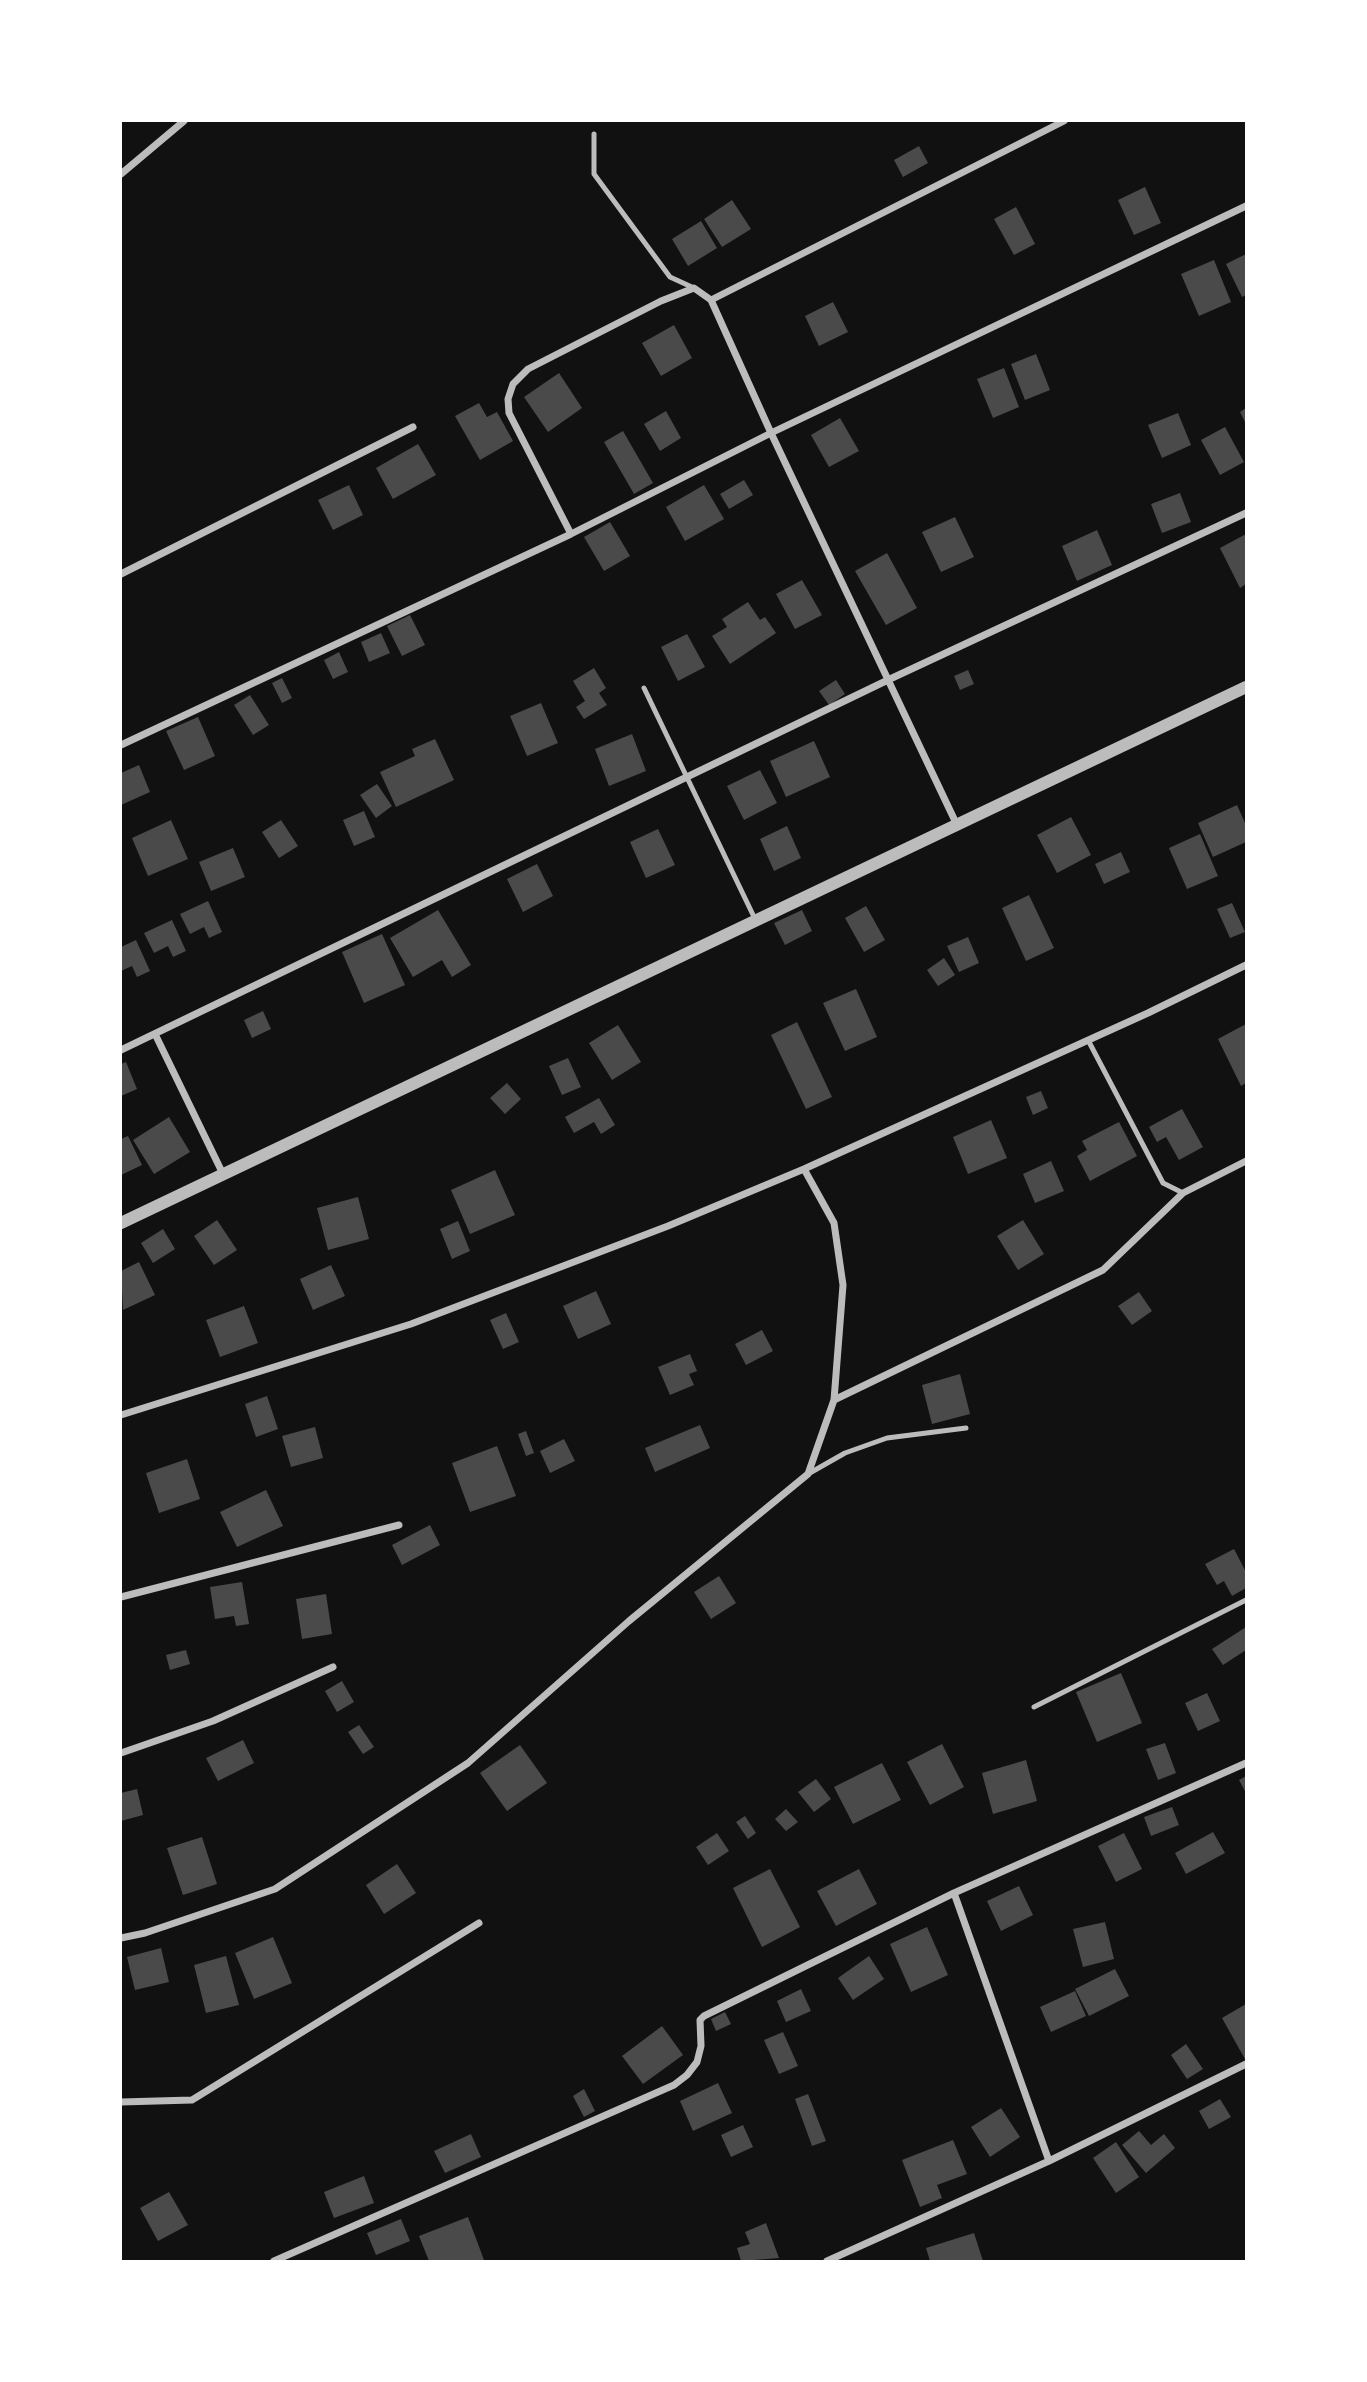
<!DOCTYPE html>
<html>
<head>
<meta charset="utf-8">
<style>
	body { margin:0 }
	#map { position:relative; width:1367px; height:2382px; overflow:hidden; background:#111; font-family:"Work Sans",sans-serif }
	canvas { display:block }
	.frame { position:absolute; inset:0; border:122px solid #fff; pointer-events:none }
</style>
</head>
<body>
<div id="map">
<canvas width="1367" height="2382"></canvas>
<div class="frame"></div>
</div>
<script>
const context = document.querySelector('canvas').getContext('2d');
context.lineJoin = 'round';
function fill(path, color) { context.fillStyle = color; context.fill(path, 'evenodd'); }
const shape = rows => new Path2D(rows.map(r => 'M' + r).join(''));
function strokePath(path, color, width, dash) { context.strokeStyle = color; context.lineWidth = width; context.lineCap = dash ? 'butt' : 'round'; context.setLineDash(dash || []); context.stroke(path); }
fill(shape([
	[919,146,928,163,903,177,894,160],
	[1145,187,1161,223,1134,235,1118,200],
	[732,200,751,229,722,247,704,219],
	[1016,207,1035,244,1014,255,994,219],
	[701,221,717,248,688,266,672,239],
	[1246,254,1246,295,1242,297,1226,264],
	[1214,260,1231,302,1199,316,1181,274],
	[833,302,848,332,819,346,805,316],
	[674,325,692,358,661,376,642,343],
	[1036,354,1050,390,1025,400,1011,364],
	[1004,368,1019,407,993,418,977,379],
	[559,373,582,408,548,432,524,397],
	[479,403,487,417,497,412,513,441,480,460,455,416],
	[1246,408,1246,424,1240,412],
	[666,411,681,438,660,451,644,424],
	[1178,413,1191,445,1162,458,1148,425],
	[840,418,859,451,829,467,811,435],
	[1225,427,1244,462,1220,475,1201,440],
	[623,431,653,483,634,494,604,442],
	[418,444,436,475,393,499,376,468],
	[744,480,753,495,729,509,720,494],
	[349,485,363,515,333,530,318,500],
	[704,485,724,519,685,541,666,507],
	[1180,493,1191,522,1162,533,1151,504],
	[955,517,974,557,941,572,922,532],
	[610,522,630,556,604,571,584,537],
	[1097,530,1112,565,1077,581,1062,546],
	[1246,534,1246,584,1240,588,1220,548],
	[887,553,917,608,886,625,855,571],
	[802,580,822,615,795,629,776,594],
	[748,602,760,620,765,617,776,633,730,664,712,636,727,627,722,619],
	[410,615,425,645,402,656,387,626],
	[381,633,390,653,369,662,361,642],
	[687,634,705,667,678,681,661,647],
	[339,652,348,672,333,679,324,660],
	[594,668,606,688,599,693,607,705,584,719,576,707,585,701,573,681],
	[968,670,974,684,960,690,954,676],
	[282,678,292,698,282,703,272,683],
	[836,680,845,694,829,705,819,691],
	[250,695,269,725,253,735,234,705],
	[541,703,558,743,527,756,510,716],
	[198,717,215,756,184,770,166,731],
	[632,734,646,771,609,786,595,749],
	[435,739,454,780,396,807,380,772,415,756,412,749],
	[814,741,830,777,786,797,770,761],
	[139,765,150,792,121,805,121,773],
	[760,770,777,803,744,820,727,786],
	[377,784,392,806,376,818,360,795],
	[1237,805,1246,825,1246,842,1213,857,1198,823],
	[364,811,375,837,354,846,343,820],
	[1071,817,1091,855,1057,873,1037,835],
	[171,820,188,859,148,876,132,838],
	[281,820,298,846,279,858,262,832],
	[787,826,801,858,774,871,760,839],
	[658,829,675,865,646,878,630,842],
	[1200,834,1218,876,1187,889,1169,848],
	[233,848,245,877,211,891,199,862],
	[1121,852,1130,872,1104,884,1095,864],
	[537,864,553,896,523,912,507,879],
	[1029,895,1054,948,1026,961,1002,908],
	[208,901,222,932,209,938,204,927,190,934,180,914],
	[1232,903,1245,932,1230,938,1217,909],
	[866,906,885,940,864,952,845,918],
	[438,910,471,965,452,977,442,960,413,977,390,938],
	[802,910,812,931,785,945,774,923],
	[172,920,186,951,173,957,168,946,154,953,144,933],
	[382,934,405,985,364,1003,342,952],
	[968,937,979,963,959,972,947,946],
	[136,940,150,971,137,977,132,966,121,971,121,947],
	[944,958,955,975,938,986,927,970],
	[856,989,877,1037,845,1051,823,1003],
	[263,1011,271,1029,252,1038,244,1020],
	[797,1022,832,1097,806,1109,771,1035],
	[1246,1024,1246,1083,1241,1086,1218,1039],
	[618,1025,641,1062,612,1080,589,1043],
	[568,1058,581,1087,562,1095,549,1066],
	[126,1062,137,1089,121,1096,121,1064],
	[507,1083,521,1099,505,1114,490,1098],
	[1041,1091,1048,1108,1033,1115,1026,1097],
	[599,1098,615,1125,601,1134,594,1122,574,1133,565,1117],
	[1182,1109,1203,1147,1179,1160,1166,1137,1157,1142,1149,1127],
	[169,1117,190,1152,154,1174,133,1140],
	[991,1120,1007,1158,968,1174,953,1137],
	[1119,1122,1137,1156,1090,1181,1077,1156,1087,1150,1082,1141],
	[128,1136,142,1165,121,1175,121,1139],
	[1051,1161,1064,1191,1035,1203,1023,1174],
	[495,1170,515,1215,470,1234,451,1190],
	[358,1197,369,1239,328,1250,317,1208],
	[217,1220,237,1250,214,1265,194,1236],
	[1023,1220,1044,1254,1018,1270,997,1236],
	[458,1221,470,1251,452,1259,440,1229],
	[163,1229,175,1249,153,1263,141,1243],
	[139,1262,155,1295,123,1310,121,1271],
	[331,1265,345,1296,313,1310,300,1279],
	[596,1291,611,1324,578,1339,563,1306],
	[1139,1292,1152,1311,1132,1325,1118,1306],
	[244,1306,258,1343,220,1357,206,1320],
	[506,1313,519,1342,503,1349,490,1320],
	[762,1330,773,1351,746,1365,735,1344],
	[690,1354,697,1371,689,1374,694,1385,670,1395,658,1367],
	[960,1374,970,1414,932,1424,922,1385],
	[267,1396,278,1429,256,1437,245,1404],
	[700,1425,710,1448,655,1472,645,1448],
	[315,1427,323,1458,291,1467,282,1436],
	[526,1431,534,1453,526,1456,518,1434],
	[564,1439,575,1461,550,1473,540,1451],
	[497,1446,516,1496,470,1512,452,1463],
	[187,1459,200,1499,159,1513,146,1473],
	[266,1490,283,1526,237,1547,220,1512],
	[430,1525,440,1545,402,1565,392,1545],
	[1234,1549,1246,1572,1246,1588,1232,1596,1224,1581,1217,1585,1205,1564],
	[719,1576,736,1603,711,1619,694,1592],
	[242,1582,249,1624,236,1626,234,1616,215,1619,210,1587],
	[326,1594,332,1634,302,1639,296,1599],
	[1246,1627,1246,1650,1223,1665,1212,1649],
	[186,1650,190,1664,170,1670,166,1655],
	[1121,1673,1142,1723,1097,1742,1076,1692],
	[342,1681,354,1702,337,1712,325,1691],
	[1207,1693,1220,1721,1198,1731,1185,1703],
	[359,1725,374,1747,363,1754,348,1732],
	[243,1740,254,1763,218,1781,206,1758],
	[1165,1743,1176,1773,1158,1780,1146,1749],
	[942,1744,964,1787,930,1805,907,1762],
	[520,1745,547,1783,507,1811,480,1773],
	[1026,1760,1037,1801,993,1814,982,1773],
	[882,1763,901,1800,853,1824,834,1787],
	[1246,1776,1246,1793,1239,1780],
	[816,1779,831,1799,814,1812,798,1792],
	[137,1789,143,1815,121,1821,121,1793],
	[1172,1807,1179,1825,1151,1836,1144,1817],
	[786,1809,798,1822,786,1831,775,1819],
	[745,1816,756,1833,748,1839,736,1822],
	[1213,1832,1225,1853,1186,1874,1175,1853],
	[717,1833,729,1851,708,1865,696,1847],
	[1124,1833,1142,1869,1116,1882,1098,1846],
	[202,1837,217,1884,183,1895,167,1848],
	[397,1864,416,1893,384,1914,366,1885],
	[770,1869,800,1927,762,1947,733,1888],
	[859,1869,877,1904,836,1926,817,1891],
	[1019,1886,1033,1915,1001,1931,987,1901],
	[1105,1922,1114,1959,1083,1967,1073,1929],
	[927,1927,948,1975,911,1992,890,1944],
	[273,1937,292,1983,254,1999,235,1953],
	[161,1948,169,1982,135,1990,127,1957],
	[226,1956,239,2005,206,2013,194,1965],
	[869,1956,884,1979,853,2000,838,1978],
	[1115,1969,1129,1996,1089,2016,1075,1989],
	[801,1989,811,2011,786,2022,777,2001],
	[1075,1991,1086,2016,1051,2032,1040,2007],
	[1246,2004,1246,2061,1222,2018],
	[725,2012,731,2024,716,2031,711,2019],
	[662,2026,683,2055,643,2084,622,2056],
	[783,2032,798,2066,779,2074,764,2040],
	[1186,2044,1203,2069,1187,2079,1171,2055],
	[718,2083,732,2113,693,2131,680,2101],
	[584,2089,595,2111,584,2117,573,2096],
	[808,2094,826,2141,812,2146,795,2099],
	[1220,2099,1231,2117,1209,2129,1199,2111],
	[1001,2108,1020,2137,990,2157,971,2127],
	[743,2125,753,2147,731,2157,721,2135],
	[1139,2131,1151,2145,1164,2134,1175,2148,1146,2173,1122,2145],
	[471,2134,481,2157,445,2173,434,2151],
	[953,2140,967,2174,937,2185,942,2198,920,2207,902,2160],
	[1116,2142,1139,2177,1116,2193,1093,2158],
	[364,2176,374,2203,334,2218,324,2192],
	[169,2192,188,2225,158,2241,140,2208],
	[468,2217,484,2260,429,2261,419,2236],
	[401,2219,410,2241,376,2255,367,2233],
	[766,2223,779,2258,741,2261,737,2248,750,2244,745,2232],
	[974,2233,983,2261,930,2261,926,2248]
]), '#4a4a4a');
strokePath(shape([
	[594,134,594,174,670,277,694,288],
	[644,688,755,919],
	[1088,1040,1163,1183,1183,1193],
	[808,1474,845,1453,887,1438,966,1428],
	[1034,1707,1246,1600]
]), '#bcbcbc', 5);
strokePath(shape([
	[121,174,184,121],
	[711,300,771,433,956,823],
	[711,300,1064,121],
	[571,534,509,413,508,399,513,384,528,369,661,301,694,288,711,300],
	[121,574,413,427],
	[121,745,571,534,771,433,1246,206],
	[156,1036,223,1174],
	[121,1050,890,679,1246,513],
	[834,1400,1103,1270,1183,1193,1246,1161],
	[121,1415,411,1324,668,1226,804,1169,1148,1013,1246,965],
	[121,1597,399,1525],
	[121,1753,213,1721,333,1667],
	[954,1893,1049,2161],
	[121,1938,145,1933,275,1889,468,1763,629,1621,808,1474,834,1400,843,1285,834,1223,804,1169],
	[121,2102,192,2100,479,1923],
	[274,2261,674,2085,687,2075,697,2062,701,2046,700,2020,704,2016,954,1893,1246,1763],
	[827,2261,1049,2161,1246,2064]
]), '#bcbcbc', 7);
strokePath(shape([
	[121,1223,1246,687]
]), '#bcbcbc', 12);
</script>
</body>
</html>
